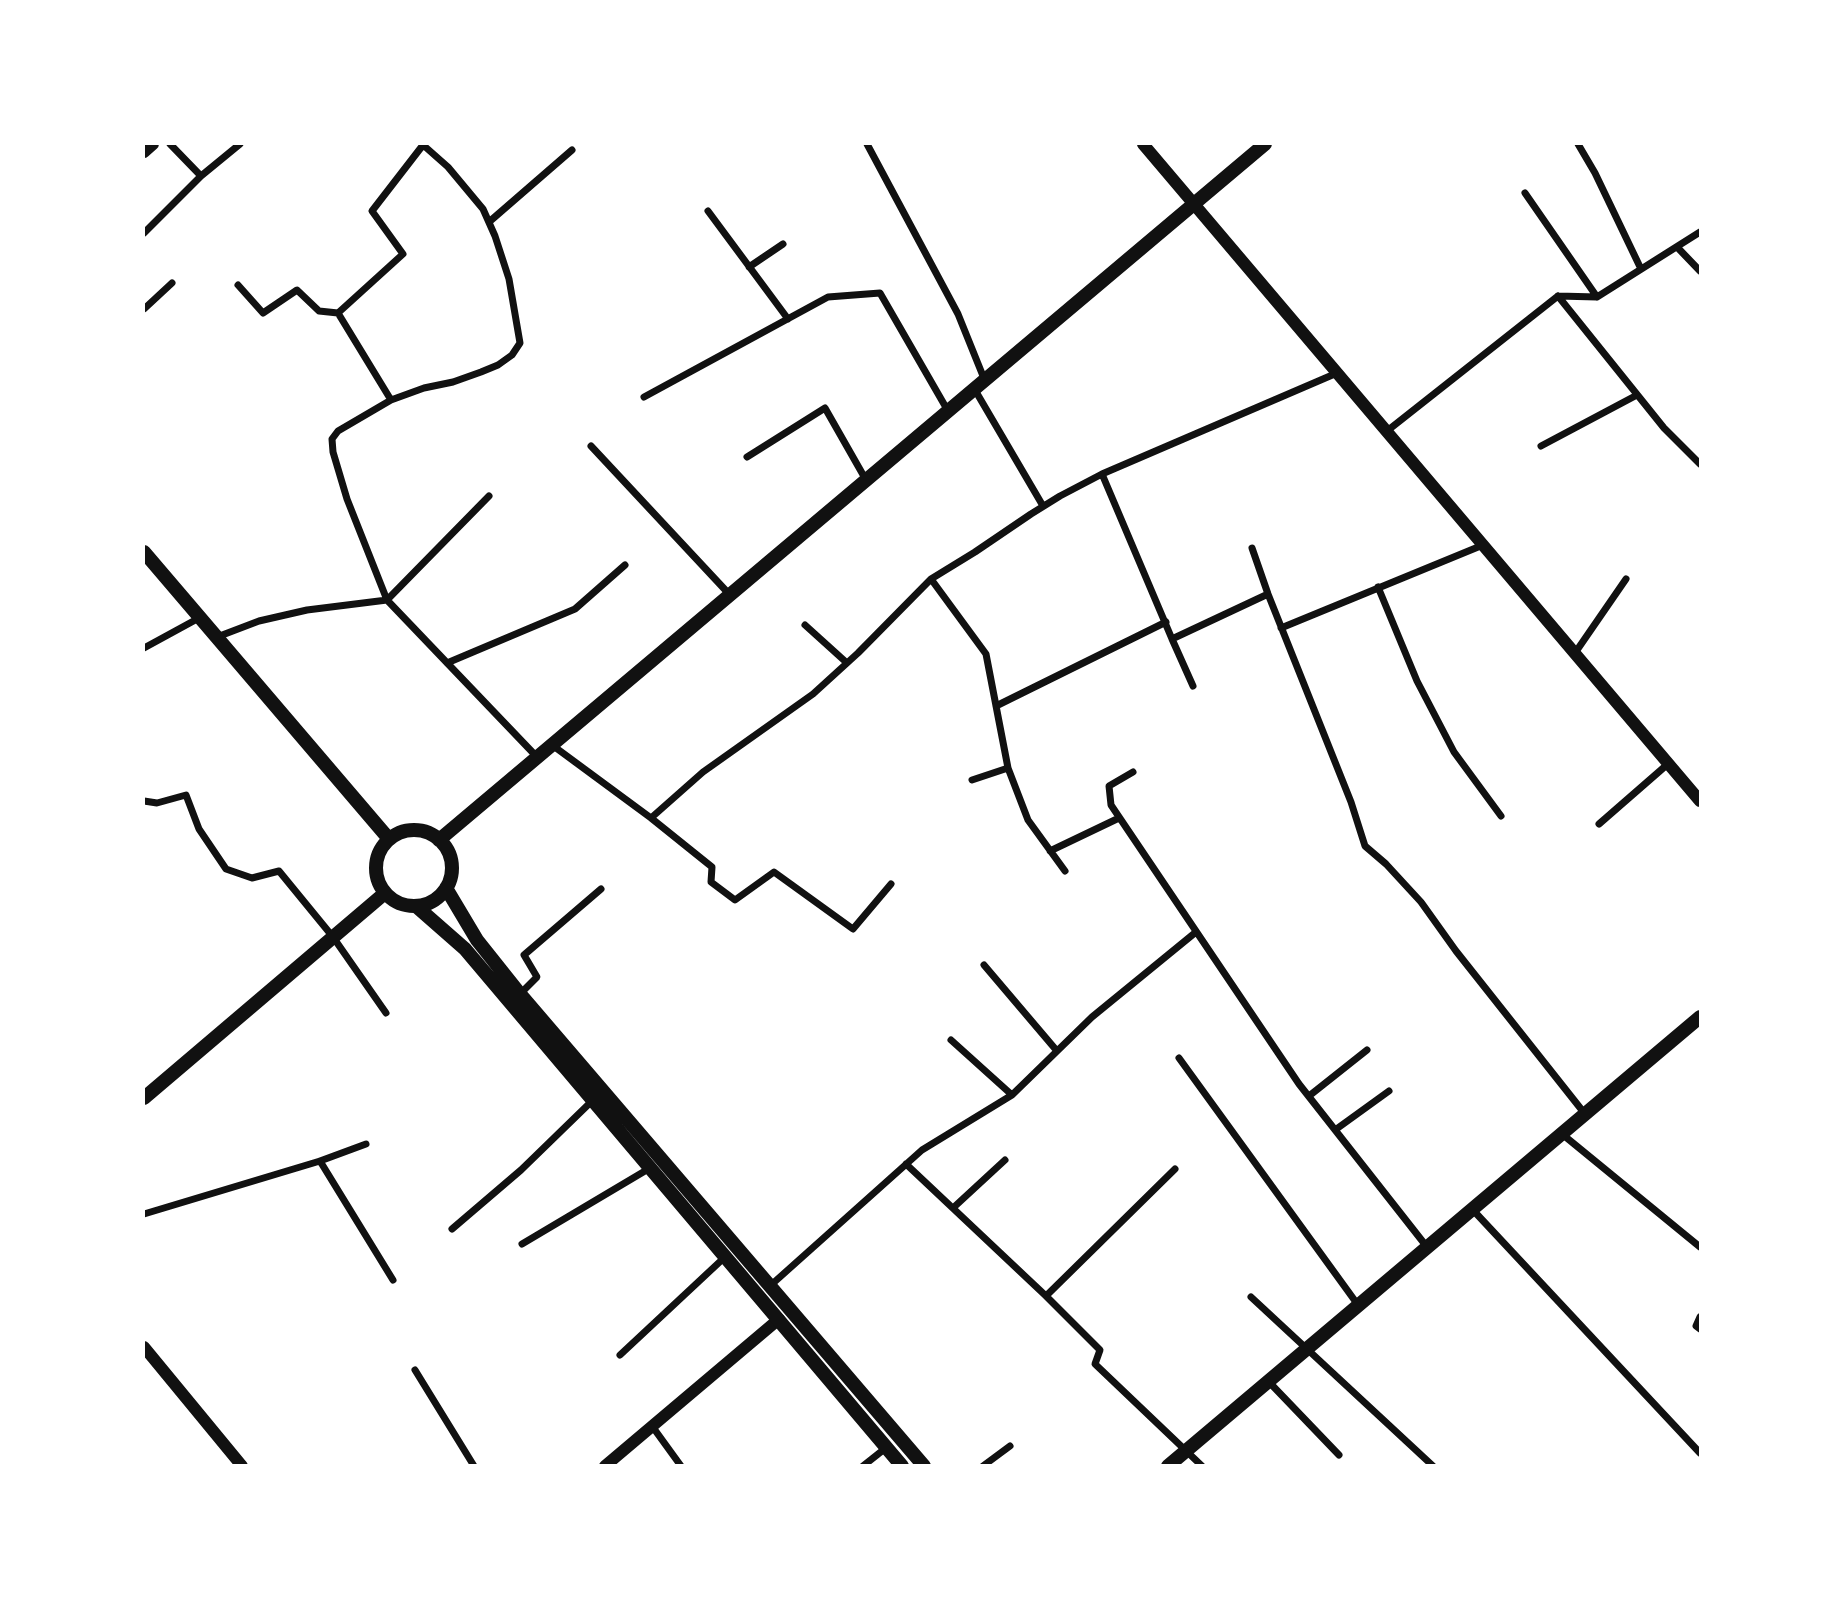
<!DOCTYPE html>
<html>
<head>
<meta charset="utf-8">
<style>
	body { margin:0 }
	#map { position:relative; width:1844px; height:1609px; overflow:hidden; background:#fff; font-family:"PT Sans Narrow",sans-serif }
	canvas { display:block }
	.frame { position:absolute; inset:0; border:145px solid #fff; pointer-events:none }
</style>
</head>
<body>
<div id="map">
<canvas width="1844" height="1609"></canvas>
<div class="frame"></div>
</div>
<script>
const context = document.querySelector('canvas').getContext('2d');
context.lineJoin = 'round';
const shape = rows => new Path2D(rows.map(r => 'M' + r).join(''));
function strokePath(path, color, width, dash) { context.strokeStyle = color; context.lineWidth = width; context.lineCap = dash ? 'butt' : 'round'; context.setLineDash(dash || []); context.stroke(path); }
strokePath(shape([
	[170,144,201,176],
	[422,144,448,167,483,209,495,236,509,279,520,343,512,355,498,365,481,372,453,382,424,388,391,400,338,431,332,439,333,452,347,499,387,600,537,757],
	[867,144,958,314,985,381],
	[1578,144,1595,173,1641,269],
	[1525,193,1597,297],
	[708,211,788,319],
	[489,222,572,150],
	[144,233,201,176,240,144],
	[1677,247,1700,271],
	[749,267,783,244],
	[238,285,263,313,297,290,319,311,338,313],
	[1558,296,1664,428,1700,464],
	[1558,296,1597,297,1700,232],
	[144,309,172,283],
	[975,390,1043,506],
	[644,397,828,297,880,293,948,411],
	[391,400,338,313,403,254,372,211,423,145],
	[1387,431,1558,296],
	[591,446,730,595],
	[1541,446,1637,395],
	[747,457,825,408,866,480],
	[1102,474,1172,639,1268,594],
	[1252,548,1268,594,1351,802,1365,846,1386,864,1421,902,1456,951,1585,1114],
	[931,579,986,654,1008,768,1028,820,1065,871],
	[1378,587,1417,681,1454,752,1501,816],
	[387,600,489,496],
	[805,625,847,663],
	[1281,628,1483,545],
	[217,637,259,621,307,610,387,600],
	[1172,639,1193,686],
	[144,648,199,618],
	[1575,653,1626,579],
	[447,663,575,609,625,565],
	[996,706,1166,622],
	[552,745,651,818,703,772,813,694,858,653,931,579,975,552,1031,514,1060,496,1102,474,1337,373],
	[1133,772,1109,786,1111,805,1299,1084,1427,1247],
	[972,780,1008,768],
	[144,801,157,803,186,795,199,829,226,869,252,878,279,871,333,937,386,1013],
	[651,818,712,867,711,882,735,900,774,872,853,929,891,884],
	[1599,824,1669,763],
	[1050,851,1119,818],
	[984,965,1057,1051],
	[520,994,537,977,524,955,601,889],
	[951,1040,1012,1095],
	[1179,1058,1358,1305],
	[1309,1096,1367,1050],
	[1335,1130,1389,1091],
	[1562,1134,1700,1247],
	[320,1161,393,1280],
	[906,1164,1046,1296,1100,1350,1095,1364,1202,1466],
	[953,1208,1005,1160],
	[1472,1209,1700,1453],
	[144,1214,320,1161,366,1144],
	[452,1229,521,1170,593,1100],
	[522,1244,650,1168],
	[771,1285,922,1150,1012,1095,1092,1017,1196,932],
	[1046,1296,1175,1169],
	[1251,1297,1433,1466],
	[1700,1317,1696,1326,1700,1329],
	[620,1355,726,1256],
	[415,1370,474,1466],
	[1269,1382,1339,1455],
	[652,1426,681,1466],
	[863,1466,887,1447],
	[983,1466,1010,1446]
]), '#111', 7);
strokePath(shape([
	[1143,144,1700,801],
	[144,152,153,144],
	[144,1347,242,1466],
	[605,1466,779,1319]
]), '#111', 12);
strokePath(shape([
	[144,552,389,839],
	'376 868a38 38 0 1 1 76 0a38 38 0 1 1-76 0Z',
	[439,840,1265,144],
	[446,888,477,940,520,994,924,1466],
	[416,906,465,949,902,1466],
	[144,1098,385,893],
	[1168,1466,1700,1017]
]), '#111', 14);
</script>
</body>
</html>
